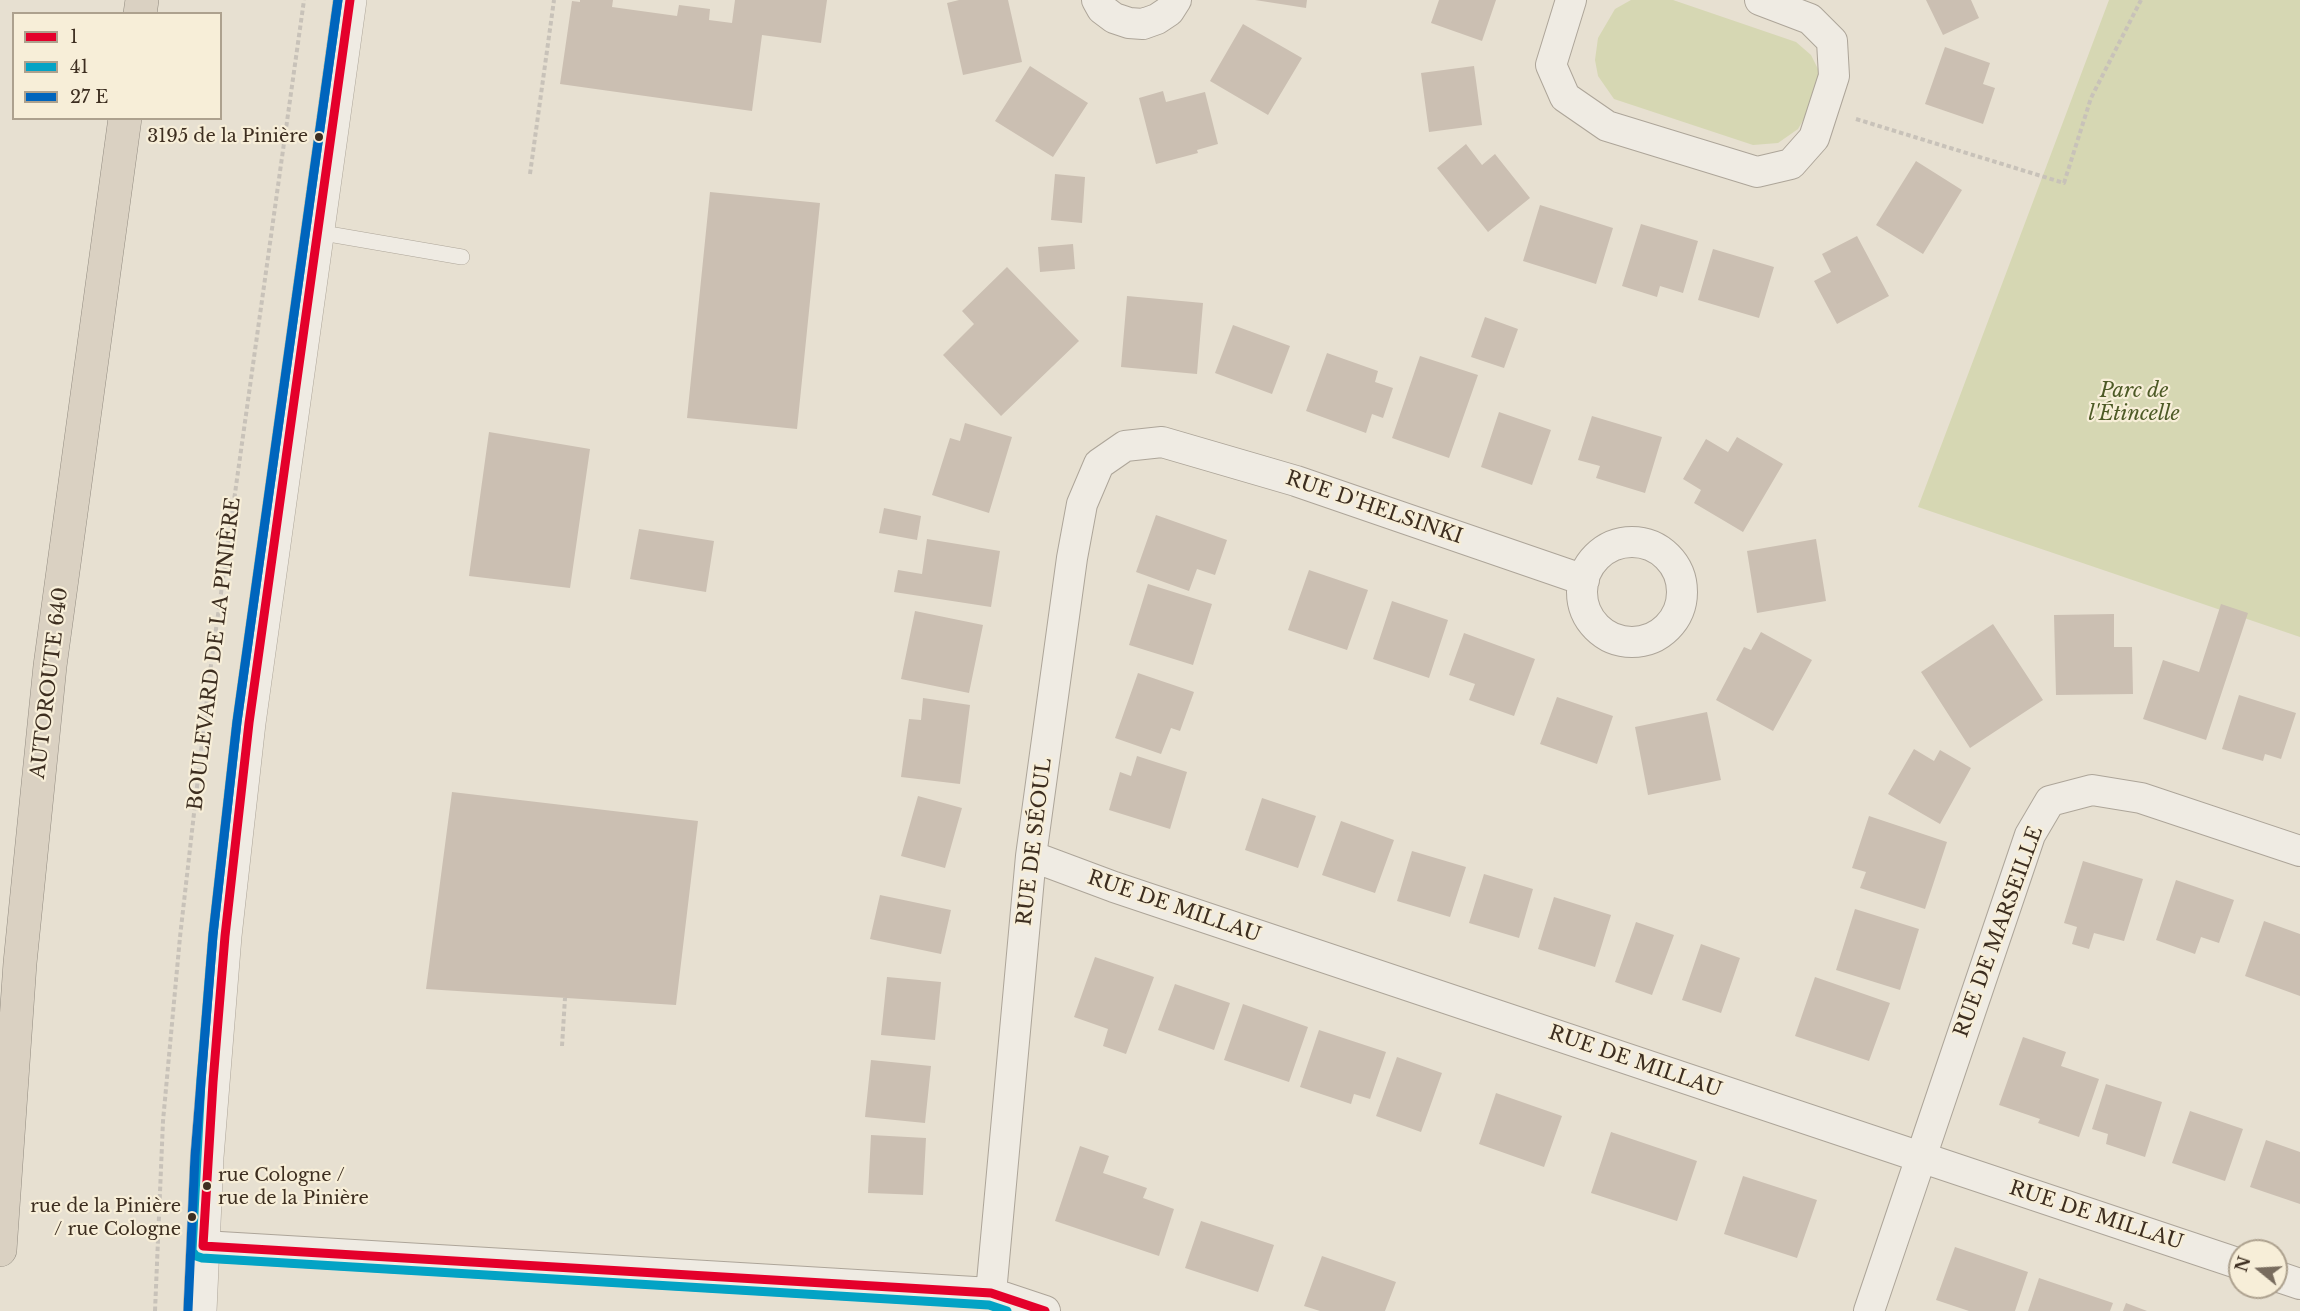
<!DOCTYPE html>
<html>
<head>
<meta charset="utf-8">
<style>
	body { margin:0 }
	#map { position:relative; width:2300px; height:1311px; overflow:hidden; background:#e7e0d1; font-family:"Libre Baskerville",serif }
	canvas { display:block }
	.legend { position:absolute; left:12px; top:12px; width:210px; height:108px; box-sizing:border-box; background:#f7eed8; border:2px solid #ada18e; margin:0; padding:8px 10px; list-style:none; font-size:18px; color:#3d2e20 }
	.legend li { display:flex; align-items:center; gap:12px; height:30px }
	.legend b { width:30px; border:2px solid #ada18e }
	.north { position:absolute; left:2228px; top:1239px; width:60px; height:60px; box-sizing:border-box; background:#f7eed8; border:2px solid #ada18e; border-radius:50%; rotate:288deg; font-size:16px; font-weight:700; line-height:24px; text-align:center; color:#3d2e20 }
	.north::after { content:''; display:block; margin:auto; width:21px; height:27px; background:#786c5e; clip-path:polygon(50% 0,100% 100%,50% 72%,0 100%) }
</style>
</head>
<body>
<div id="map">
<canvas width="2300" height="1311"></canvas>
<ul class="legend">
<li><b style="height:8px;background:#e4002b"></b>1</li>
<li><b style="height:8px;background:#03a3c5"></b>41</li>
<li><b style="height:8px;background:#0065bd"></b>27 E</li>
</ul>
<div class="north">N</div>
</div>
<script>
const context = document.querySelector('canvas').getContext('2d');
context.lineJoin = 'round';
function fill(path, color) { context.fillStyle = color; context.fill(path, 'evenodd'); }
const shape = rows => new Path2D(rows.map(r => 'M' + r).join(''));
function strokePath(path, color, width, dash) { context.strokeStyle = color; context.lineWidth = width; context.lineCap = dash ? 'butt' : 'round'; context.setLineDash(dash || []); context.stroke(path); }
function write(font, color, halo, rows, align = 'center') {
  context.font = font + ' "Libre Baskerville",serif'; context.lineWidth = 4.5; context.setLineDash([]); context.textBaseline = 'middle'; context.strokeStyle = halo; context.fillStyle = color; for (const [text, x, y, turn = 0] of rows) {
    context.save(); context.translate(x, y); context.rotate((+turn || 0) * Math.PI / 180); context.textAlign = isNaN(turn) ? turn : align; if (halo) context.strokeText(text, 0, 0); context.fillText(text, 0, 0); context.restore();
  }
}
fill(shape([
	[1631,0,1673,0,1796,42,1811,55,1819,71,1818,95,1798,129,1778,143,1753,145,1614,99,1598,76,1595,60,1598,38,1615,9],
	[2109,0,2300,0,2300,637,1918,507]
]), '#d6d7b3');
fill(shape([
	[580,0,613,0,612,7,677,16,679,5,710,9,709,20,732,23,735,0,827,0,821,43,762,35,752,111,560,84,572,1,580,2],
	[959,0,1008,0,1022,62,963,75,947,3],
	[1255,0,1307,0,1306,8],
	[1439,0,1496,0,1482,41,1431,23],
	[1926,0,1971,0,1979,18,1943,35],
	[1243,24,1302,58,1268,115,1210,81],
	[1945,47,1990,63,1983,84,1995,88,1983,124,1925,104],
	[1030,66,1088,103,1053,157,995,121],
	[1474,66,1482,125,1429,132,1421,73],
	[1163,91,1166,102,1205,92,1218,144,1197,150,1198,153,1156,164,1139,98],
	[1466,144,1482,165,1495,154,1530,198,1488,232,1437,168],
	[1916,161,1962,190,1923,254,1876,225],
	[1055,174,1085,177,1082,223,1051,220],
	[710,192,820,203,797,429,687,418],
	[1540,205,1613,228,1596,284,1523,261],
	[1641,224,1698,241,1683,293,1660,286,1657,297,1622,286],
	[1857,236,1889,296,1837,324,1814,281,1831,272,1822,254],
	[1073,244,1075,269,1040,272,1038,247],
	[1713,249,1774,267,1759,318,1698,300],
	[1007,267,1079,341,1001,416,943,355,974,324,962,311],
	[1127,296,1203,303,1197,374,1121,367],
	[1485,317,1518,329,1504,368,1471,357],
	[1233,325,1290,346,1272,394,1215,373],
	[1327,353,1378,371,1375,382,1393,388,1383,418,1372,414,1366,433,1306,411],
	[1420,356,1478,375,1449,458,1392,438],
	[1499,412,1551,430,1532,485,1481,467],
	[1592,416,1662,437,1645,493,1596,478,1600,466,1578,460],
	[965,423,1012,437,989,513,932,495,950,438,960,441],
	[489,432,590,449,570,588,469,576],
	[1737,437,1783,464,1743,532,1694,503,1701,490,1683,479,1706,439,1728,452],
	[884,508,921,516,917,540,879,533],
	[1156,515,1227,540,1215,575,1197,569,1189,591,1136,572],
	[639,529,714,541,706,592,630,579],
	[927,539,1000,551,991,607,894,592,898,570,922,574],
	[1816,539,1826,601,1757,613,1747,551],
	[1309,570,1368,590,1347,650,1288,630],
	[1148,584,1212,604,1193,665,1129,645],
	[1392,601,1448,620,1429,678,1373,659],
	[2221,604,2248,613,2206,740,2143,719,2163,660,2199,672],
	[915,611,983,625,969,693,901,679],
	[2114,614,2114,647,2132,647,2133,694,2056,695,2054,615],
	[1993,624,2043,700,1970,748,1921,672],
	[1761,632,1812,660,1773,731,1716,700,1744,647,1751,650],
	[1464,633,1535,659,1514,716,1469,700,1475,684,1449,675],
	[1138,673,1194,692,1180,731,1171,728,1161,754,1115,738],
	[2239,695,2296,713,2281,759,2265,754,2263,761,2222,749],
	[1557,697,1613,716,1597,764,1540,744],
	[923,698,970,705,960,784,901,777,909,719,921,720],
	[1707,712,1721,780,1648,795,1635,727],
	[1914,749,1934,761,1940,750,1971,768,1940,824,1888,794],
	[1137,756,1187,772,1170,829,1109,810,1120,772,1131,776],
	[452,792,698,821,676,1005,426,989],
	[918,796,962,808,945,868,901,856],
	[1262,798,1316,816,1298,868,1245,850],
	[1869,816,1947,842,1925,909,1860,888,1866,872,1852,868],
	[1341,821,1394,840,1375,893,1322,875],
	[1412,851,1466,867,1450,917,1397,901],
	[2083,861,2143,879,2124,941,2094,933,2089,949,2072,944,2077,927,2064,923],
	[1484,874,1533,889,1519,938,1469,923],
	[2176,880,2234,900,2219,943,2201,937,2195,954,2156,940],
	[880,895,951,910,941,954,870,939],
	[1554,897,1611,915,1595,967,1538,949],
	[1855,909,1919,929,1900,990,1836,970],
	[2264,921,2300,934,2300,996,2245,976],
	[1636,922,1674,935,1652,995,1615,982],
	[1701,944,1740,958,1721,1013,1682,1000],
	[1095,957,1154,977,1126,1054,1103,1046,1108,1029,1074,1017],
	[887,977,941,982,935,1040,881,1035],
	[1815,977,1890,1003,1869,1061,1795,1036],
	[1175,984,1230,1003,1214,1050,1158,1030],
	[1243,1004,1308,1027,1289,1082,1224,1060],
	[1319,1030,1386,1052,1370,1099,1354,1094,1351,1104,1300,1087],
	[2023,1037,2066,1052,2061,1066,2099,1079,2079,1137,2038,1123,2040,1119,1999,1105],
	[1397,1057,1442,1073,1421,1132,1376,1116],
	[871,1060,931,1066,925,1123,865,1117],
	[2106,1084,2162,1102,2145,1157,2106,1144,2108,1134,2092,1129],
	[1496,1093,1562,1116,1544,1167,1479,1144],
	[2190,1111,2243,1129,2225,1181,2172,1163],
	[1611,1132,1697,1161,1677,1221,1591,1193],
	[871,1135,926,1138,923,1195,868,1193],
	[2266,1140,2300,1152,2300,1204,2250,1187],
	[1080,1146,1109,1156,1103,1173,1147,1188,1143,1198,1174,1209,1159,1256,1055,1221],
	[1743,1176,1817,1200,1797,1258,1724,1234],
	[1201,1221,1274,1245,1258,1292,1185,1268],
	[1955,1247,2028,1272,2015,1311,1969,1311,1936,1300],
	[1322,1256,1396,1282,1385,1311,1320,1311,1304,1306],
	[2039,1278,2113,1303,2110,1311,2028,1311],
	[2126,1303,2147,1311,2123,1311]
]), '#cbbfb2');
const service = shape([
	[317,232,462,257]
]);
const minor = shape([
	[1097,0,1102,9,1114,18,1129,23,1143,24,1157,19,1169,11,1176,0],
	[1571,0,1551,65,1565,97,1607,126,1757,172,1791,164,1814,138,1834,76,1832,41,1810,19,1760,0],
	'1582 592a50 50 0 1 1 100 0a50 50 0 1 1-100 0Z',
	[1031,856,1114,887,2240,1264],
	[203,1246,991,1293,1045,1311],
	[2276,1276,2300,1284],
	[991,1293,1031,856,1072,558,1082,504,1099,464,1125,446,1162,442,1296,481,1584,580],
	[1869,1311,2030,835,2050,801,2092,790,2141,798,2300,851]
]);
const tertiary = shape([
	[200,1311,207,1157,225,936,249,723,350,0]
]);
const motorway = shape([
	[140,14,142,0],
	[0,1250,20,963,50,666,125,118]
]);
strokePath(service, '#ada599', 16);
strokePath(minor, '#ada599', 32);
strokePath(tertiary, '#ada599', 34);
strokePath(motorway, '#928b80', 34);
strokePath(shape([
	[1856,119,2064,183,2091,98,2141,0],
	[530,174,554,0],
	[562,1046,565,998],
	[155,1311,163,1121,180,937,210,672,304,0]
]), '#c8c2b9', 4, [4.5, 3]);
strokePath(service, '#efebe3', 15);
strokePath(minor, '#efebe3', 30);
strokePath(tertiary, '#efebe3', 33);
strokePath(motorway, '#dad1c2', 33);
strokePath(shape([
	[350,0,249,723,225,936,213,1082,203,1246,991,1293,1045,1311]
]), '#e4002b', 9);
strokePath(shape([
	[338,0,237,722,213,935,201,1081,192,1251,196,1256,202,1258,989,1305,1007,1311]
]), '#03a3c5', 9);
strokePath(shape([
	[188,1310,195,1156,213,935,237,722,338,0]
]), '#0065bd', 9);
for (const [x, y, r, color] of [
	[319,137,5,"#3d2e20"],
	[207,1186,5,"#3d2e20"],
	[192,1217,5,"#3d2e20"]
]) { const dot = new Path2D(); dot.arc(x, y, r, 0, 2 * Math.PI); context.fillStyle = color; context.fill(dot); strokePath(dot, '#f7eed8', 2); }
write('18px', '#3d2e20', '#f7eed8', [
	["3195 de la Pinière",308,137],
	["rue Cologne /",218,1176,"left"],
	["rue de la Pinière",218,1199,"left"],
	["rue de la Pinière",181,1207],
	["/ rue Cologne",181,1230]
], 'right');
write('italic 20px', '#4d5a26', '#f7eed8', [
	["Parc de",2134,391],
	["l'Étincelle",2134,414]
]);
write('20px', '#3d2e20', '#f7eed8', [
	["RUE D'HELSINKI",1374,508,19],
	["BOULEVARD DE LA PINIÈRE",215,654,-83],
	["AUTOROUTE 640",50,683,-83],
	["RUE DE SÉOUL",1035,842,-83],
	["RUE DE MILLAU",1174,907,19],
	["RUE DE MARSEILLE",1999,932,-70],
	["RUE DE MILLAU",1635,1062,19],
	["RUE DE MILLAU",2096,1216,18]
]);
</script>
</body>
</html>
